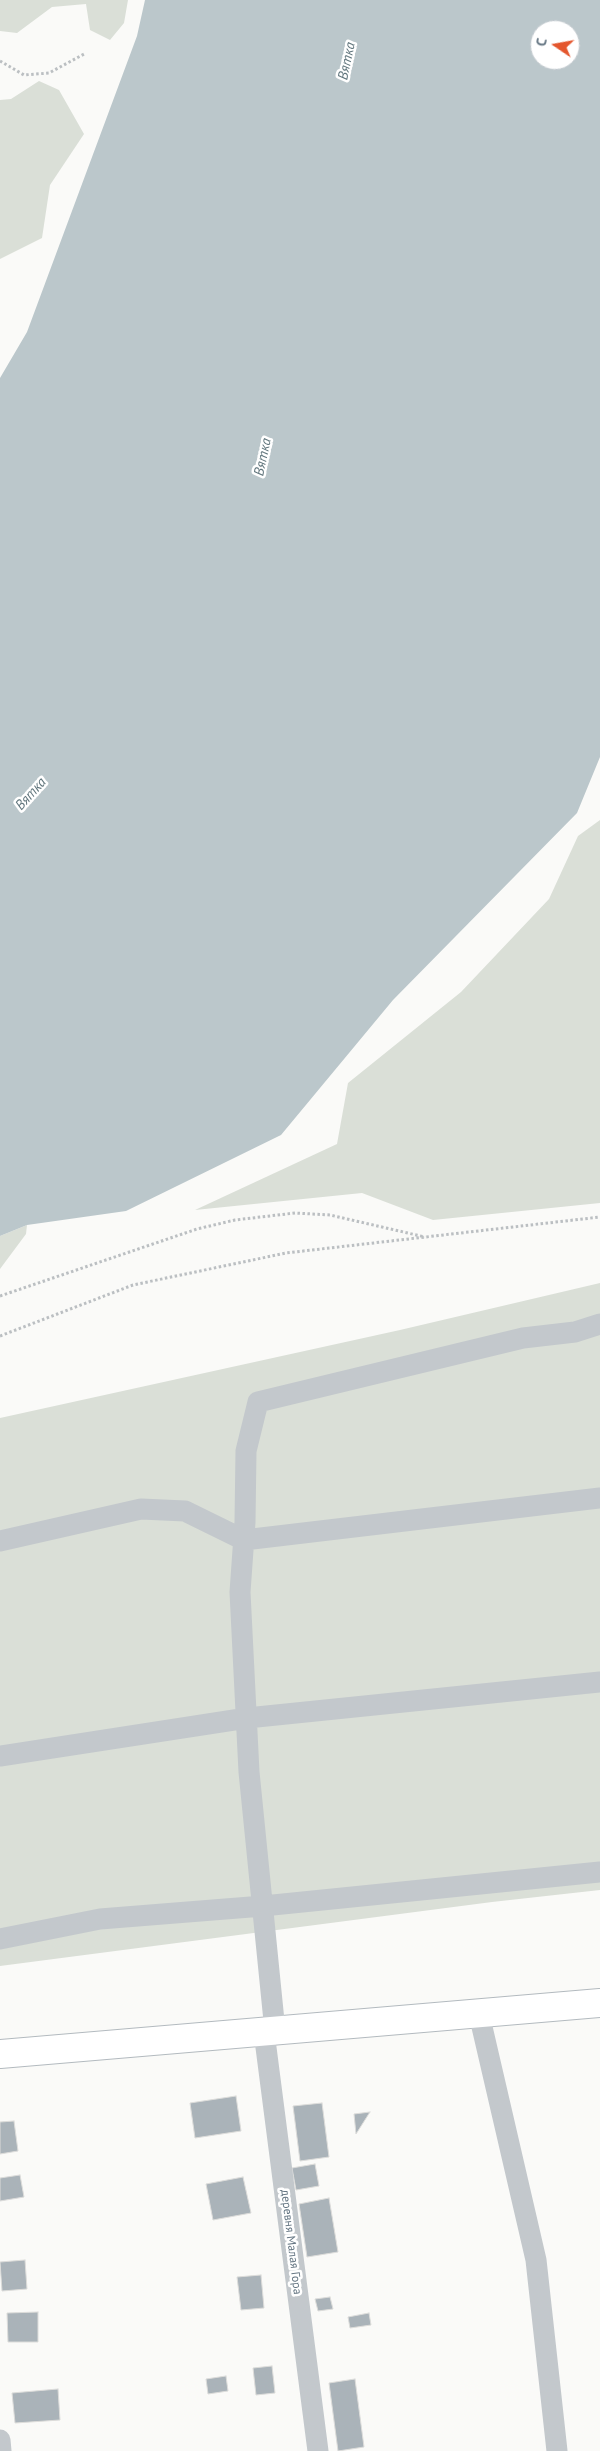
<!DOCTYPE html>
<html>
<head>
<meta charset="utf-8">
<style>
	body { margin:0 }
	#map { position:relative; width:600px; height:2451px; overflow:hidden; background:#fafaf8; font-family:"PT Sans",sans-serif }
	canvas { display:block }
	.north { position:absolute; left:530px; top:20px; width:50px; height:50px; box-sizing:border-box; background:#fff; border:1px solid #c1c8cd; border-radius:50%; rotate:282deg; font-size:14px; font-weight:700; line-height:20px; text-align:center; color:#657683 }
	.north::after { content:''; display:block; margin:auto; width:18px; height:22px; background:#e4572e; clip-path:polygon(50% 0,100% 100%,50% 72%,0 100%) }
</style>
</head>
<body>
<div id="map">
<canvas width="600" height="2451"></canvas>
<div class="north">С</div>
</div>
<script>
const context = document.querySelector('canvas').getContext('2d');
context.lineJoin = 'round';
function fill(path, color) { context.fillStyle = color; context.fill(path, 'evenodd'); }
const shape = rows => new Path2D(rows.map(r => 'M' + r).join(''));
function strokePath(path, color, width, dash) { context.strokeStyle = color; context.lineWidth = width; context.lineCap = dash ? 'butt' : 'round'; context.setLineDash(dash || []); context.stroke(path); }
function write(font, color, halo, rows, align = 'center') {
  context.font = font + ' "PT Sans",sans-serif'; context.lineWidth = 5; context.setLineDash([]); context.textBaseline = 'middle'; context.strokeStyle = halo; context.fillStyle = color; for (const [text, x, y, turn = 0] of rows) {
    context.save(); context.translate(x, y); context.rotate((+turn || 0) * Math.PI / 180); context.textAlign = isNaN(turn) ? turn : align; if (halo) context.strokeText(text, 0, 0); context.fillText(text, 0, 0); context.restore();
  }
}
fill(shape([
	[0,0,128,0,124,23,110,40,90,30,86,4,52,7,17,33,0,31],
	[39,81,59,90,84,134,50,185,42,238,0,259,0,100,11,99],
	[600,820,600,1203,433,1220,362,1193,195,1210,337,1144,348,1083,461,992,549,899,578,836],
	[27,1225,26,1234,0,1269,0,1236],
	[600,1283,600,1890,492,1902,0,1966,0,1418,400,1330]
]), '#dadfd7');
fill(shape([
	[145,0,600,0,600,757,577,813,393,1000,281,1135,126,1211,27,1225,0,1236,0,378,27,332,137,36],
	[540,30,570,30,570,60,540,60]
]), '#bbc7cb');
const building = shape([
	[236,2096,241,2131,195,2138,190,2103,236,2096],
	[322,2103,329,2157,300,2161,293,2106,322,2103],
	[370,2112,356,2134,354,2114,370,2112],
	[14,2121,18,2151,0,2154,0,2122,14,2121],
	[315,2164,319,2186,296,2190,292,2168,315,2164],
	[20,2175,24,2197,0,2201,0,2178,20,2175],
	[243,2177,251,2213,213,2220,206,2184,243,2177],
	[329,2198,338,2252,307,2257,299,2204,329,2198],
	[25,2260,27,2289,2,2291,0,2262,25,2260],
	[261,2275,264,2308,241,2310,237,2277,261,2275],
	[330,2297,333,2309,318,2311,315,2299,330,2297],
	[38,2312,38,2342,8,2342,7,2313,38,2312],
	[369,2313,371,2325,350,2328,348,2317,369,2313],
	[272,2366,275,2393,256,2395,253,2368,272,2366],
	[226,2376,228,2391,208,2394,206,2379,226,2376],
	[355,2379,364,2447,338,2451,329,2383,355,2379],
	[58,2389,60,2420,15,2423,12,2393,58,2389]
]);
fill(building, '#aab3b9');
strokePath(building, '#dcdcda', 1);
const secondary = shape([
	[0,2054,600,2003]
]);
strokePath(secondary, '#b3babf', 30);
strokePath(shape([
	[0,61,24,75,49,73,86,53],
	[0,1296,197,1229,235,1220,295,1213,330,1215,425,1237],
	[0,1336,133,1285,286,1253,600,1217]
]), '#bbbfc2', 3, [2.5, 2.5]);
strokePath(shape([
	[0,1541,141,1509,185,1511,244,1540,600,1498],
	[0,1756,247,1718,600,1682],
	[0,1939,100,1919,263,1906,600,1872],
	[479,2014,536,2260,557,2451],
	[275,2031,249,1772,240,1592,245,1522,246,1451,258,1402,523,1338,575,1332,600,1324],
	[264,2032,318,2451],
	[0,2440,1,2451]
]), '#c3c8cc', 21);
strokePath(secondary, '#fff', 28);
write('12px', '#657683', '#fff', [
	["деревня Малая Гора",291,2242,83]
]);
write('italic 14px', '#60757c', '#fff', [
	["Вятка",347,61,-78],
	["Вятка",263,457,-78],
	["Вятка",31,794,-48]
]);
</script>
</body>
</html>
